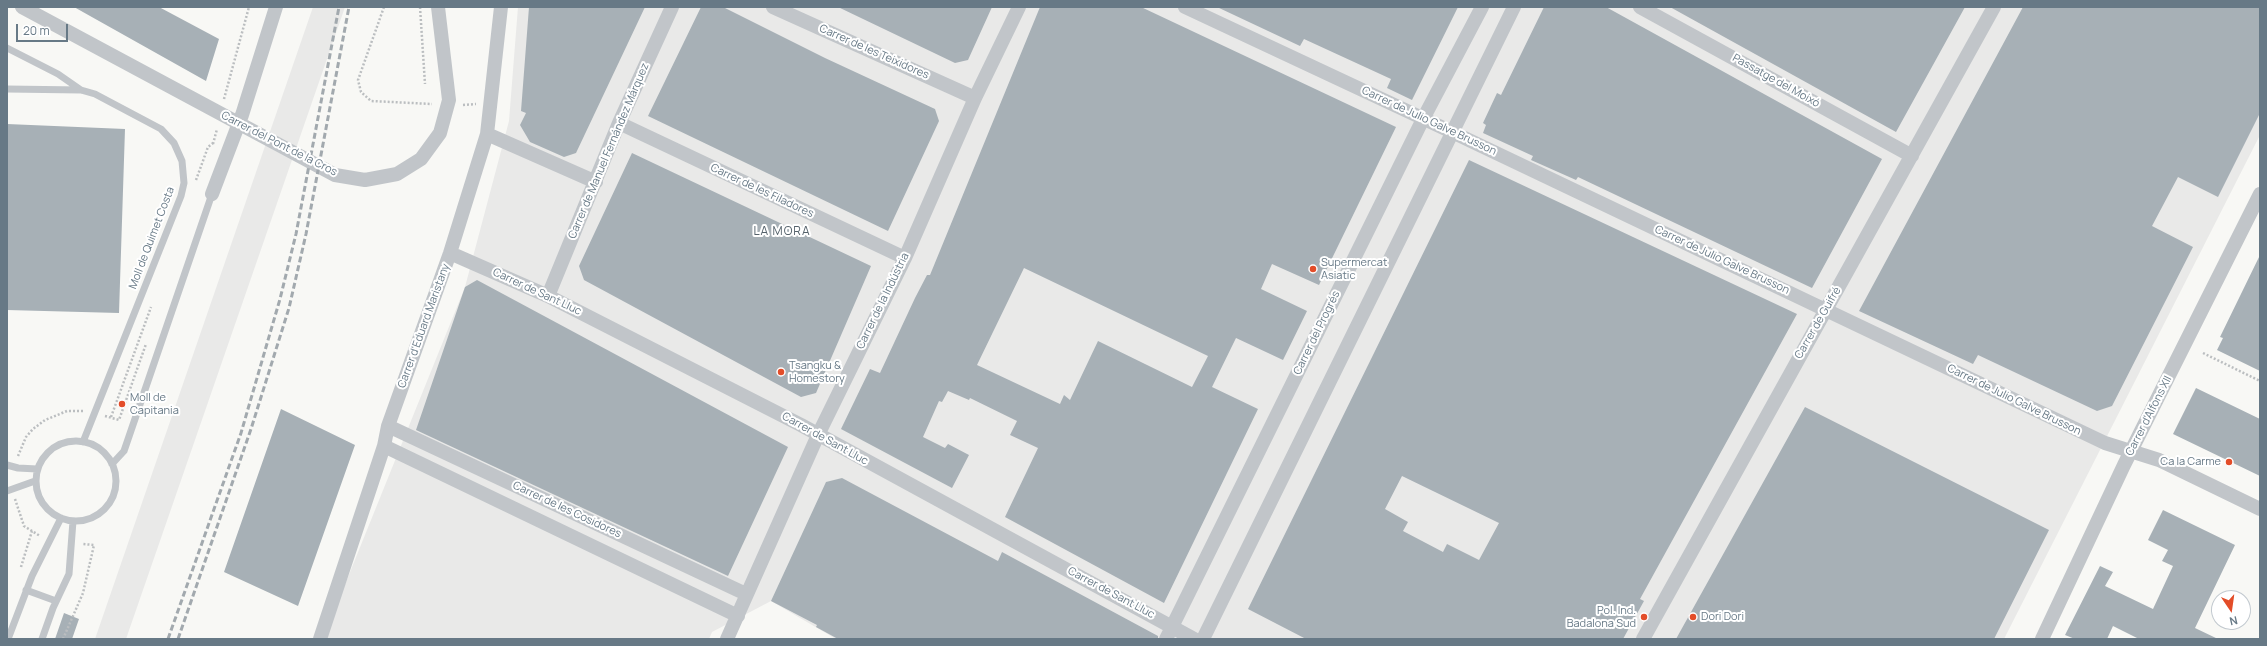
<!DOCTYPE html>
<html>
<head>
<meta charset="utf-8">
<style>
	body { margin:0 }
	#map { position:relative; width:2267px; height:646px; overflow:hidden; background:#f8f8f5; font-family:Manrope,sans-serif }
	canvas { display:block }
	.frame { position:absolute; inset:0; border:8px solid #677986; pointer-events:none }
	.north { position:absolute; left:2211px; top:590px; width:40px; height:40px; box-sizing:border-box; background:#fff; border:1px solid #c2c9cf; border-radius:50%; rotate:167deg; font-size:11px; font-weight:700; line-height:16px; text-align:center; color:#677986 }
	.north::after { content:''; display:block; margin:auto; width:14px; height:18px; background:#e34d29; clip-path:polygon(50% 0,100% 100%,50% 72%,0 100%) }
	.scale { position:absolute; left:16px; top:24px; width:52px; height:18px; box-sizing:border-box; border:2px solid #677986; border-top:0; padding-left:5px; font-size:12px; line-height:14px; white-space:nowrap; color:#677986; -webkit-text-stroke:3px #fff; paint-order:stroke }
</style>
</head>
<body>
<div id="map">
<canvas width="2267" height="646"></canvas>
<div class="frame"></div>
<div class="north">N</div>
<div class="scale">20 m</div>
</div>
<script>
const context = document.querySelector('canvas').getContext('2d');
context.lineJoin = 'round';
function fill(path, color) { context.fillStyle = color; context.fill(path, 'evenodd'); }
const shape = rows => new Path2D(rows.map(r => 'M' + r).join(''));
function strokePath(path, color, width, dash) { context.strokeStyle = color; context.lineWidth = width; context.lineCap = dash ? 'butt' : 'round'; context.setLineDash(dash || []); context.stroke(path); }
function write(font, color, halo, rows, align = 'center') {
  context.font = font + ' Manrope,sans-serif'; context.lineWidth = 4; context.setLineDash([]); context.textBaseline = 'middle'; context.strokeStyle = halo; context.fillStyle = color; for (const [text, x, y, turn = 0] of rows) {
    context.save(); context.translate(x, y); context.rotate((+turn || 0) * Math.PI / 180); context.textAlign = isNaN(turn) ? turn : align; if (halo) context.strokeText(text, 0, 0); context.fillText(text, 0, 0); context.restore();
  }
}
fill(shape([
	[313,7,345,7,126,639,95,639],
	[518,7,2260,7,2260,135,2004,639,836,639,771,601,712,632,709,639,323,639,465,287,509,121]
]), '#e9e9e8');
fill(shape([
	[74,7,159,7,219,39,206,81],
	[529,7,645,7,576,153,564,157,530,142,520,125,526,113,521,111],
	[701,7,723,7,825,58,935,109,939,121,888,231,648,116],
	[838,7,992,7,968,60,955,63],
	[1040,7,1141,7,1396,127,1319,285,1272,264,1261,289,1307,311,1283,360,1236,338,1212,387,1258,409,1164,603,1005,517,1038,448,1010,435,1017,421,970,398,969,400,948,391,942,402,939,401,923,437,945,448,948,444,969,455,952,488,841,429,870,369,880,373,915,298,927,275,930,275],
	[1024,268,1208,356,1192,387,1098,341,1070,400,1064,395,1060,404,977,365],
	[1217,7,1458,7,1412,100,1387,88,1391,79,1304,39,1300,46],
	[1544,7,1606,7,1882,159,1812,288,1578,177,1576,180,1531,160,1533,156,1483,133,1486,125,1483,123,1497,93,1501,95],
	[1670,7,1965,7,1896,132],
	[2023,7,2260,7,2260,113,2218,197,2178,177,2152,226,2193,247,2112,406,2097,411,1978,355,1973,364,1859,311],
	[7,124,125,129,119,313,7,310],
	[632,153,871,266,816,393,801,397,584,280,579,266],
	[1469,160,1797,314,1640,599,1644,601,1623,639,1306,639,1248,609],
	[1402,476,1499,523,1479,560,1447,544,1443,552,1403,531,1408,522,1385,509],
	[2260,255,2260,371,2217,350,2223,338,2220,337],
	[477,280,788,447,728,576,416,430,465,287],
	[2196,388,2260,419,2260,476,2173,434],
	[1805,407,2049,530,1994,639,1676,639],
	[281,409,355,445,298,606,224,572],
	[842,478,998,561,1002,552,1158,636,1158,639,838,639,816,627,817,625,771,601,826,482],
	[2163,510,2235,545,2195,628,2218,639,2139,639,2113,626,2107,639,2075,639,2065,635,2100,566,2113,572,2105,586,2153,609,2173,566,2162,561,2168,550,2148,540],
	[64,613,79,619,72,639,55,639]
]), '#a7b0b6');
strokePath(shape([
	[384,7,358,80,361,92,371,101,432,104],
	[420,7,425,84],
	[224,99,249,7],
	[463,105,476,104],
	[213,144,217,129],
	[196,180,208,147,213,143],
	[2203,353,2260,381],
	[105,416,119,420,146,344],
	[111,417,151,307],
	[18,456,26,437,33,429,45,420,67,411,84,411],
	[15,499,24,526,40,536],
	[21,567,32,531],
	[63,639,83,593,94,545,83,544]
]), '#bbbec0', 2.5, [2, 2]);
strokePath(shape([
	[7,48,58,74,81,90],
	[7,89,81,90,95,94,161,129,174,143,182,161,184,183,181,196,83,442],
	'36 481a40 40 0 1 1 80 0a40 40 0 1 1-80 0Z',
	[112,464,124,451,212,194],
	[7,465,18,468,37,469],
	[7,491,35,481],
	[26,590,56,601],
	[8,639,32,576,61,518],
	[42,639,53,608,69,574,73,521]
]), '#c1c5c9', 7);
strokePath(shape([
	[22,7,335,175,365,180,397,174,421,159,440,133,449,100,438,7],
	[773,7,975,98],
	[1185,7,1452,132,2105,443,2159,460,2260,509],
	[1640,7,1912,156],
	[619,123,905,258],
	[487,134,596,182],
	[212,194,242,115,276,7],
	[450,253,548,296,801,425,1194,639],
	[548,296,619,123,672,7],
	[388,426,746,594],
	[384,446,738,616],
	[320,639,384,446,388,426,450,253,487,134,501,7],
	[727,639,818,435,905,258,975,98,1019,7],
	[1166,639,1423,119,1482,7],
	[1203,639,1514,7],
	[1643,639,1994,7],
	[2042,639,2124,465,2260,194]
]), '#c1c5c9', 14);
strokePath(shape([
	[168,639,241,433,280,299,296,234,339,7],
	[178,639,251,429,289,308,306,234,349,7]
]), '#a2a9ae', 3, [6, 3]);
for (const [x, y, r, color] of [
	[1313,269,4,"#e34d29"],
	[781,372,4,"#e34d29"],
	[122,404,4,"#e34d29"],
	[2229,462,4,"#e34d29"],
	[1644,617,4,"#e34d29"],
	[1693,617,4,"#e34d29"]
]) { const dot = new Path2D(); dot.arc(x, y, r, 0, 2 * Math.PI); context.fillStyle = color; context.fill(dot); strokePath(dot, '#fff', 1.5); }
write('11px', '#677986', '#fff', [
	["Carrer de les Teixidores",874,52,24],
	["Passatge del Moixó",1776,81,29],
	["Carrer de Julio Galve Brusson",1429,121,25],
	["Carrer del Pont de la Cros",279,144,27],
	["Carrer de Manuel Fernández Márquez",609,151,-67],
	["Carrer de les Filadores",762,191,25],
	["Moll de Quimet Costa",152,238,-69],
	["Carrer de Julio Galve Brusson",1722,260,25],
	["Carrer de Sant Lluc",537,292,25],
	["Carrer de la Indústria",883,301,-64],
	["Carrer de Guifré",1818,323,-60],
	["Carrer d'Eduard Maristany",424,326,-70],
	["Carrer del Progrés",1317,333,-64],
	["Carrer de Julio Galve Brusson",2014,400,26],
	["Carrer d'Alfons XII",2149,416,-63],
	["Carrer de Sant Lluc",825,439,29],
	["Carrer de les Cosidores",567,510,25],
	["Carrer de Sant Lluc",1111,593,28]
]);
write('11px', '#677986', '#fff', [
	["Supermercat",1321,263],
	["Asiatic",1321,276],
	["Tsangku &",789,366],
	["Homestory",789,379],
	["Moll de",130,398],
	["Capitania",130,411],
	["Ca la Carme",2221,462,"right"],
	["Pol. Ind.",1636,611,"right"],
	["Badalona Sud",1636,624,"right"],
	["Dori Dori",1701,617]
], 'left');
context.letterSpacing = '1px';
write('12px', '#55626b', '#fff', [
	["LA MORA",782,232]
]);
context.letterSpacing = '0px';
</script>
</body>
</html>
